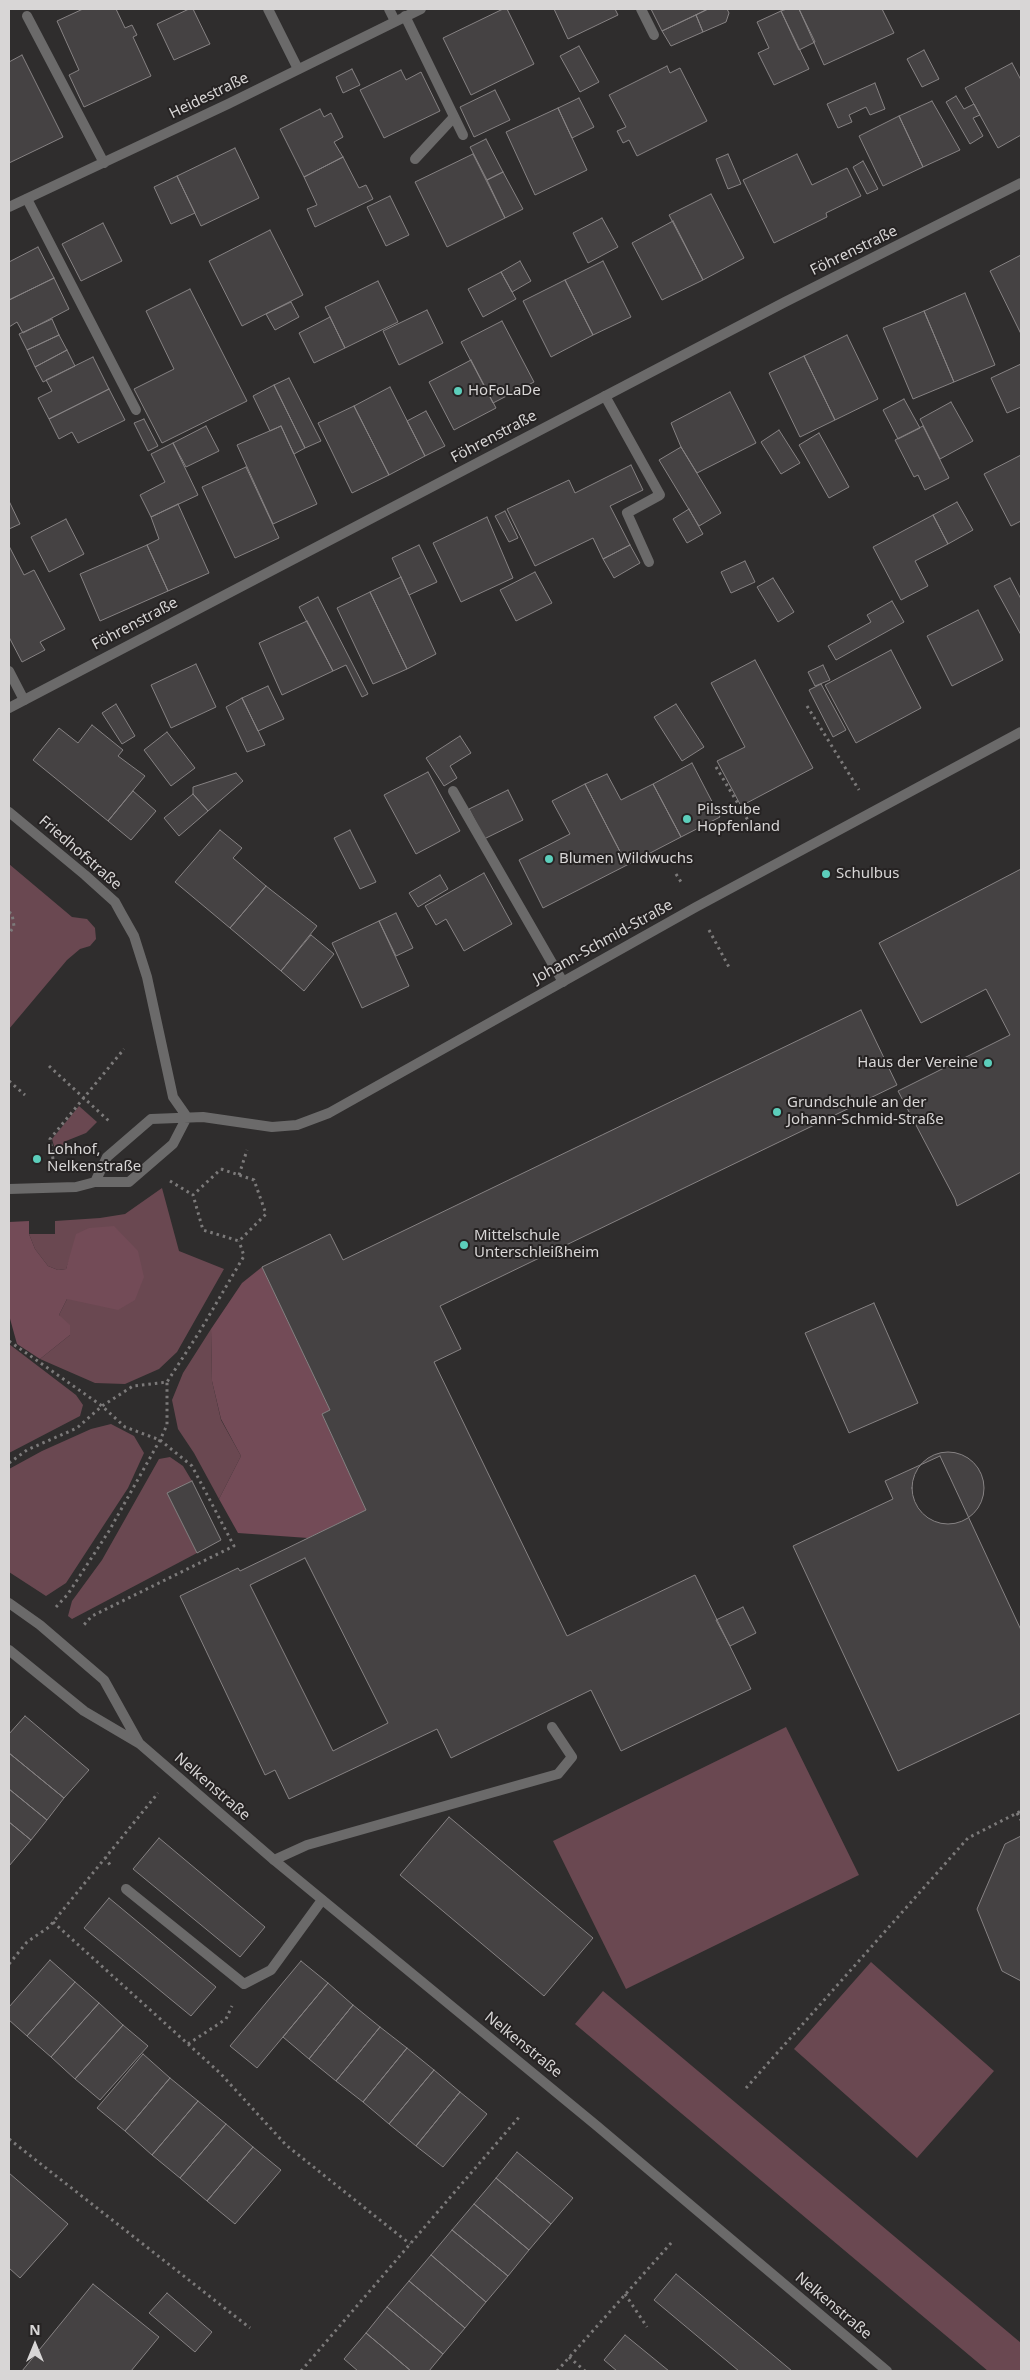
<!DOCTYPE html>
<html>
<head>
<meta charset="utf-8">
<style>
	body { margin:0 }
	#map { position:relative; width:1030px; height:2380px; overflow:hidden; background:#2f2d2d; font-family:"Noto Sans",sans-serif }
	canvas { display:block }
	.frame { position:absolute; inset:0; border:10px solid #d8d6d6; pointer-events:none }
	.north { position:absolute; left:10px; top:2320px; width:50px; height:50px; -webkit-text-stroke:4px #262323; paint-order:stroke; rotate:0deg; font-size:14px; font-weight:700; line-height:20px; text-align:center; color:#d8d6d6 }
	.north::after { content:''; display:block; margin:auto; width:18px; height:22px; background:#d8d6d6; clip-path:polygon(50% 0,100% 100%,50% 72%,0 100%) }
</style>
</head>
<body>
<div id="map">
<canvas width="1030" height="2380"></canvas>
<div class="frame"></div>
<div class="north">N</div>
</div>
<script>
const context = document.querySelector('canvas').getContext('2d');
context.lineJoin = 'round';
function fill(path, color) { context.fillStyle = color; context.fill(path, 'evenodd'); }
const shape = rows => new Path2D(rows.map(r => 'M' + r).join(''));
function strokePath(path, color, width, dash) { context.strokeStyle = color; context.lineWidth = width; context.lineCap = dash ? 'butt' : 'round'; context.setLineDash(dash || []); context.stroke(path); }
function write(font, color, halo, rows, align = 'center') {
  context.font = font + ' "Noto Sans",sans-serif'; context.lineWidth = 4; context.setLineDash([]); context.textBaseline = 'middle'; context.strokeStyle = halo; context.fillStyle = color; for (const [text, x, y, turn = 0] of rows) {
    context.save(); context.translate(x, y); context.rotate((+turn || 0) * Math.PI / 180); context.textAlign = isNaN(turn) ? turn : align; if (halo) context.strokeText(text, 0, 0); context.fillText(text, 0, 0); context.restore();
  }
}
fill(shape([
	[9,864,72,917,87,919,95,928,96,939,90,946,80,949,67,960,9,1029],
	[79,1106,97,1122,86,1133,66,1141,66,1153,56,1153,52,1139],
	[162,1188,179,1251,224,1269,177,1352,159,1369,125,1384,95,1383,40,1359,70,1335,59,1315,67,1299,70,1258,66,1269,58,1270,48,1266,35,1249,29,1234,55,1234,55,1221,100,1218,125,1214],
	[211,1329,212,1381,221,1420,241,1456,219,1499,194,1453,178,1429,172,1400,183,1373],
	[9,1344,76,1395,83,1405,80,1416,9,1453],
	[111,1424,134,1436,144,1453,128,1488,66,1583,46,1596,9,1572,9,1469,42,1451,91,1429],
	[170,1457,183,1466,192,1481,167,1493,197,1553,72,1619,68,1616,72,1601,102,1560,159,1459],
	[786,1727,859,1875,626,1989,553,1841],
	[871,1962,994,2071,917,2158,794,2049],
	[603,1991,1021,2343,1021,2371,988,2371,575,2024]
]), '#6a4851');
fill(shape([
	[29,1221,29,1234,35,1249,48,1266,58,1270,66,1269,76,1234,89,1228,114,1226,138,1251,144,1277,135,1300,118,1310,67,1299,59,1315,70,1325,70,1335,40,1359,17,1344,9,1315,9,1222],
	[262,1267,330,1410,322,1414,366,1510,308,1538,238,1533,219,1499,241,1456,221,1419,212,1381,211,1329,242,1283]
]), '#734b57');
const building = shape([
	[83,9,116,9,125,28,132,25,137,35,133,37,151,76,84,107,69,75,79,70,57,21,83,9],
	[189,9,193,9,210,44,174,60,157,24,189,9],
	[503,9,507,9,534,64,471,95,443,38,503,9],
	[554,9,615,9,618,15,568,39,554,9],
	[651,9,708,9,662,31,651,9],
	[708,9,727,9,729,13,726,22,703,32,696,15,708,9],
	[787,9,799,9,815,42,799,50,781,11,787,9],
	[799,9,882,9,894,33,824,65,799,9],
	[781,11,809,69,774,85,758,53,769,48,757,22,781,11],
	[696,15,703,32,671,46,662,31,696,15],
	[579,46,599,82,580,92,560,56,579,46],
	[924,50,939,79,922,87,907,59,924,50],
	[22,55,63,137,9,163,9,62,22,55],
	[1012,63,1021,80,1021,135,998,148,965,88,1012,63],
	[667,66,670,73,680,68,707,121,637,156,629,140,623,143,617,131,626,127,609,95,667,66],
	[352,69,360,85,343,93,336,77,352,69],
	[401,70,406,80,421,72,440,111,384,138,360,90,401,70],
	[875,83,885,109,870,115,866,107,849,115,852,122,838,128,827,104,875,83],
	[495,90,510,120,474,137,460,107,495,90],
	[956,96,964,109,974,104,980,115,973,118,983,136,970,144,946,102,956,96],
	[579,98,594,127,572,138,558,108,579,98],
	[932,101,960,150,923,167,899,116,932,101],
	[558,108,587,170,535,195,506,132,558,108],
	[320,109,324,117,331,113,343,137,334,142,343,157,304,177,280,129,320,109],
	[899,116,923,167,883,186,859,136,899,116],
	[486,139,503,172,487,180,470,147,486,139],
	[235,148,259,198,201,226,177,176,235,148],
	[473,154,505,218,447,247,415,182,473,154],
	[728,154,741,184,728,189,716,159,728,154],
	[797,154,812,185,847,168,861,196,826,213,827,217,774,243,743,180,797,154],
	[343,157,359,188,366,185,373,199,315,227,307,209,317,205,304,177,343,157],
	[863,161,878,189,867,194,853,167,863,161],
	[503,172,523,209,505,218,487,180,503,172],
	[177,176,195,213,171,224,154,187,177,176],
	[711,194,744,258,703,280,669,215,711,194],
	[390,196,409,235,386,246,367,207,390,196],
	[602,218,618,247,588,263,573,233,602,218],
	[673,221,703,280,662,300,632,243,673,221],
	[103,223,122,261,81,281,62,244,103,223],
	[270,230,303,295,242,326,209,261,270,230],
	[38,247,54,278,9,300,9,262,38,247],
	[1021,255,1021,334,990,271,1021,255],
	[520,261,531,281,512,292,501,272,520,261],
	[603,261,631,317,593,335,565,280,603,261],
	[501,272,516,299,483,317,468,289,501,272],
	[54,278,69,309,23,333,17,322,9,327,9,300,54,278],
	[565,280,593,335,551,357,523,301,565,280],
	[378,281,398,322,345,348,325,307,378,281],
	[190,289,247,401,162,443,134,389,174,369,146,311,190,289],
	[965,293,995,365,954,382,924,311,965,293],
	[291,302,299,317,275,330,266,314,291,302],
	[427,310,443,343,399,365,383,331,427,310],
	[924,311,954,382,913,399,883,328,924,311],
	[330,317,345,348,314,363,299,333,330,317],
	[52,319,59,335,27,350,19,334,52,319],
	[502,321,534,382,493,403,461,342,502,321],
	[59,335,67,350,35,367,27,350,59,335],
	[847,335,878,399,835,420,804,356,847,335],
	[67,350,75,366,43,382,35,367,67,350],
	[804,356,835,420,800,437,769,373,804,356],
	[93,357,109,389,49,419,38,398,52,391,46,380,93,357],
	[471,360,496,408,454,430,429,382,471,360],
	[1021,364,1021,407,1007,413,991,378,1021,364],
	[289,378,321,441,305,448,274,385,289,378],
	[274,385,305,448,294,454,281,426,270,431,253,396,274,385],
	[390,387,425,456,389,475,354,406,390,387],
	[109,389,125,420,78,443,72,432,59,439,49,419,109,389],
	[730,392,756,443,697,473,681,447,671,423,730,392],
	[904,399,920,428,898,439,883,410,904,399],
	[951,402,973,441,940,459,920,419,951,402],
	[354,406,389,475,352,493,318,423,354,406],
	[426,411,445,446,425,456,407,421,426,411],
	[144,419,158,446,148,451,134,423,144,419],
	[206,426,219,451,186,467,173,443,206,426],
	[281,426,317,504,273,524,237,445,281,426],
	[923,426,949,478,925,490,918,475,914,477,895,440,923,426],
	[779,430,800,463,781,474,761,442,779,430],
	[819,433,849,487,829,498,799,445,819,433],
	[173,443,198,495,151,517,140,495,165,482,151,454,173,443],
	[681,447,721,513,699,526,659,460,681,447],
	[1021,455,1021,521,1011,526,984,474,1021,455],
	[631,465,643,490,610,506,630,545,603,559,593,538,535,566,507,509,569,480,575,493,631,465],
	[246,467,279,538,235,558,202,487,246,467],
	[9,501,20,524,9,529,9,501],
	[957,502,973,530,948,544,933,515,957,502],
	[178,504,209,573,168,591,147,545,159,539,151,517,178,504],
	[689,509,703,534,687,543,673,519,689,509],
	[505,511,518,538,509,542,495,516,505,511],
	[933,515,948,544,915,561,928,586,901,600,873,547,933,515],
	[487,517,513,578,461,602,433,543,487,517],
	[66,519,84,554,49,572,31,537,66,519],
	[147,545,168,591,100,621,80,574,147,545],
	[419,545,437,582,409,595,392,558,419,545],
	[630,545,640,563,614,578,603,559,630,545],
	[9,546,24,575,34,570,65,629,40,642,45,650,22,662,9,637,9,546],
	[745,561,755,582,731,593,721,572,745,561],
	[535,572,552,603,516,621,500,590,535,572],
	[401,577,436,654,407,669,370,592,401,577],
	[773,578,794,612,778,622,757,587,773,578],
	[1010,578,1021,599,1021,635,994,586,1010,578],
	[370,592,407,669,373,684,337,608,370,592],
	[318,597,368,694,362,697,346,665,333,671,299,607,318,597],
	[892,601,904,622,836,660,828,646,871,622,867,615,892,601],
	[978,610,1003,660,952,686,927,636,978,610],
	[307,621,333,671,282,695,259,643,307,621],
	[891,650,921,708,856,743,825,685,891,650],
	[755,660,813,768,741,806,717,761,745,747,711,683,755,660],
	[196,664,216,707,171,728,151,685,196,664],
	[823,665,830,680,815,686,808,672,823,665],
	[821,684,846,730,833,737,809,690,821,684],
	[268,686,284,719,258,731,242,698,268,686],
	[242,698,265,745,247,752,226,707,242,698],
	[116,704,135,736,122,744,102,713,116,704],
	[676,704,704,747,682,761,654,717,676,704],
	[92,725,123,750,118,756,145,776,108,821,33,760,59,728,78,743,92,725],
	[167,732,195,768,171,786,144,750,167,732],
	[460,736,471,753,450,766,457,778,444,786,426,758,460,736],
	[692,763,720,817,681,837,653,784,692,763],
	[428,772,460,831,416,854,384,795,428,772],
	[236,773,243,781,208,811,193,794,193,787,236,773],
	[607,774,621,800,653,784,681,837,627,865,585,784,607,774],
	[585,784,627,865,543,908,519,860,570,834,552,801,585,784],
	[508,790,523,820,484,839,469,809,508,790],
	[133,791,156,811,131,840,108,821,133,791],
	[193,794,208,811,179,836,164,818,193,794],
	[220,830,242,848,233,858,266,886,230,928,175,882,220,830],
	[350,830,376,882,360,889,334,838,350,830],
	[1021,869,1021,1172,957,1206,955,1199,898,1091,1010,1035,986,989,921,1023,879,943,1021,869],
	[484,873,512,924,464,951,446,919,436,925,425,906,484,873],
	[440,875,448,889,418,907,409,893,440,875],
	[266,886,317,926,281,971,230,928,266,886],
	[396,913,413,948,396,956,379,921,396,913],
	[379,921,409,986,362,1008,332,943,379,921],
	[311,935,334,954,304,991,281,971,311,935],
	[861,1010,897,1085,440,1306,461,1349,434,1362,567,1636,695,1575,751,1689,621,1751,591,1690,451,1758,437,1729,289,1799,275,1770,265,1775,180,1596,238,1568,240,1571,366,1510,322,1414,330,1410,262,1267,330,1234,343,1260,861,1010],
	[305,1558,388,1723,333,1751,250,1585,305,1558],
	[874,1303,918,1403,849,1433,805,1333,874,1303],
	'912 1488a36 36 0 1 1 72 0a36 36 0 1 1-72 0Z',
	[940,1456,1021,1630,1021,1713,898,1771,793,1546,893,1499,885,1481,940,1456],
	[192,1481,221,1540,197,1553,167,1493,192,1481],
	[743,1607,756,1633,730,1646,716,1620,743,1607],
	[25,1716,89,1770,64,1798,9,1753,9,1734,25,1716],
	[9,1753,64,1798,47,1820,9,1789,9,1753],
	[9,1789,47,1820,31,1840,9,1822,9,1789],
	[449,1817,593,1938,544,1996,400,1875,449,1817],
	[9,1822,31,1840,9,1866,9,1822],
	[1021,1836,1021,1981,1002,1971,977,1909,1005,1844,1021,1836],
	[159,1838,265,1927,240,1957,133,1869,159,1838],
	[109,1898,216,1987,191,2016,84,1928,109,1898],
	[50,1960,75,1982,27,2036,9,2020,9,2007,50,1960],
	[301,1961,328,1983,257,2068,230,2046,301,1961],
	[75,1982,99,2003,51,2057,27,2036,75,1982],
	[328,1983,353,2005,309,2059,283,2037,328,1983],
	[99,2003,123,2025,75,2079,51,2057,99,2003],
	[353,2005,380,2027,336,2081,309,2059,353,2005],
	[123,2025,148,2046,100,2100,75,2079,123,2025],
	[380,2027,407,2048,363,2102,336,2081,380,2027],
	[407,2048,434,2070,389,2124,363,2102,407,2048],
	[143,2054,170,2078,125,2131,97,2108,143,2054],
	[434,2070,460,2092,416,2146,389,2124,434,2070],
	[170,2078,198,2101,152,2155,125,2131,170,2078],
	[460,2092,487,2114,443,2167,416,2146,460,2092],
	[198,2101,226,2124,180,2178,152,2155,198,2101],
	[226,2124,253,2147,207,2201,180,2178,226,2124],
	[253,2147,281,2170,235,2224,207,2201,253,2147],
	[517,2152,573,2198,551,2224,496,2178,517,2152],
	[9,2173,68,2224,20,2278,9,2268,9,2173],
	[496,2178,551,2224,529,2250,474,2204,496,2178],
	[474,2204,529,2250,508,2276,452,2230,474,2204],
	[452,2230,508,2276,486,2302,431,2255,452,2230],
	[431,2255,486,2302,465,2328,409,2281,431,2255],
	[676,2274,792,2371,739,2371,654,2300,676,2274],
	[409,2281,465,2328,443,2354,387,2307,409,2281],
	[93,2284,159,2337,131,2371,22,2371,93,2284],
	[167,2293,212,2332,195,2352,149,2313,167,2293],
	[387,2307,443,2354,429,2371,411,2371,366,2333,387,2307],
	[366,2333,411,2371,358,2371,344,2359,366,2333],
	[625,2335,669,2371,617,2371,604,2360,625,2335]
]);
fill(building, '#454243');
strokePath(building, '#868283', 1);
strokePath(shape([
	[807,706,859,790],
	[716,767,755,832],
	[676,874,683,885],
	[9,912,12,914,14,926,9,934],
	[709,930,730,969],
	[49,1066,110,1122],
	[9,1081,25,1095],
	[53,1159,50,1139,124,1049],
	[221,1169,254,1180,266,1214,239,1241,203,1230,193,1195,221,1169],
	[239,1175,247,1150],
	[170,1181,193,1195],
	[9,1341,102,1406,125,1427,160,1440,192,1466,234,1546,92,1616,82,1627],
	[9,1463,27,1450,77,1428,102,1406,133,1386,167,1382,200,1331,244,1256,239,1241],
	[56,1607,68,1594,109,1531,160,1440,167,1425,167,1382],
	[1017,1813,1021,1820],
	[105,1857,112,1868],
	[53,1922,220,2073,286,2145,410,2244],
	[9,1964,27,1942,49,1927,158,1793],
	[188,2044,226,2019,232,2006],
	[746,2088,968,1838,1021,1811],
	[9,2139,250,2328],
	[625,2294,647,2327],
	[569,2357,585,2371],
	[301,2371,520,2116],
	[557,2371,672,2242]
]), '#7c7a7a', 3, [2.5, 4]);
strokePath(shape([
	[268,9,298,69],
	[389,9,395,21],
	[641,9,654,35],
	[27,16,104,163],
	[405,16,463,135],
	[415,159,454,117],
	[27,199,136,410],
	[605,396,660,495,627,513,649,562],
	[9,671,24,700],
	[453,791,563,982],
	[274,1860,307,1845,558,1774,572,1757,552,1727],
	[126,1889,244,1984,271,1970,322,1900]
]), '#6b6a6a', 10);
strokePath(shape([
	[9,207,228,104,421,9],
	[9,708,785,302,1021,183],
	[9,812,85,875,115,902,121,913,134,936,147,977,173,1097,187,1117],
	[95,1182,107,1157,151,1119,203,1117,272,1127,297,1125,329,1113,696,907,1021,732],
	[9,1189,76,1187,95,1182,129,1182,173,1144,187,1117],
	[9,1603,40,1625,104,1680,139,1743],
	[9,1650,84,1711,140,1744,274,1860,597,2126,887,2371]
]), '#6b6a6a', 10);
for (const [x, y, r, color] of [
	[458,391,5,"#5ccebb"],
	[687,819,5,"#5ccebb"],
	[549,859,5,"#5ccebb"],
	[826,874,5,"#5ccebb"],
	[988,1063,5,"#5ccebb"],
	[777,1112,5,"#5ccebb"],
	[37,1159,5,"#5ccebb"],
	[464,1245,5,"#5ccebb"]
]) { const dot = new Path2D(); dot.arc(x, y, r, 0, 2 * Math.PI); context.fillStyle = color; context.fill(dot); strokePath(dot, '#262323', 2); }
write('15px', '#d8d6d6', '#262323', [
	["Heidestraße",209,96,-26],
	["Föhrenstraße",854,251,-26],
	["Föhrenstraße",494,437,-28],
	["Föhrenstraße",135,624,-28],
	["Friedhofstraße",80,853,41],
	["Johann-Schmid-Straße",603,942,-29],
	["Nelkenstraße",212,1787,41],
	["Nelkenstraße",523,2045,39],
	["Nelkenstraße",833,2306,40]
]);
write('15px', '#d8d6d6', '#262323', [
	["HoFoLaDe",468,391],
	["Pilsstube",697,810],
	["Hopfenland",697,827],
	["Blumen Wildwuchs",559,859],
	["Schulbus",836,874],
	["Haus der Vereine",978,1063,"right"],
	["Grundschule an der",787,1103],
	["Johann-Schmid-Straße",787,1120],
	["Lohhof,",47,1150],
	["Nelkenstraße",47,1167],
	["Mittelschule",474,1236],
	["Unterschleißheim",474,1253]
], 'left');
</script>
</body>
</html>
